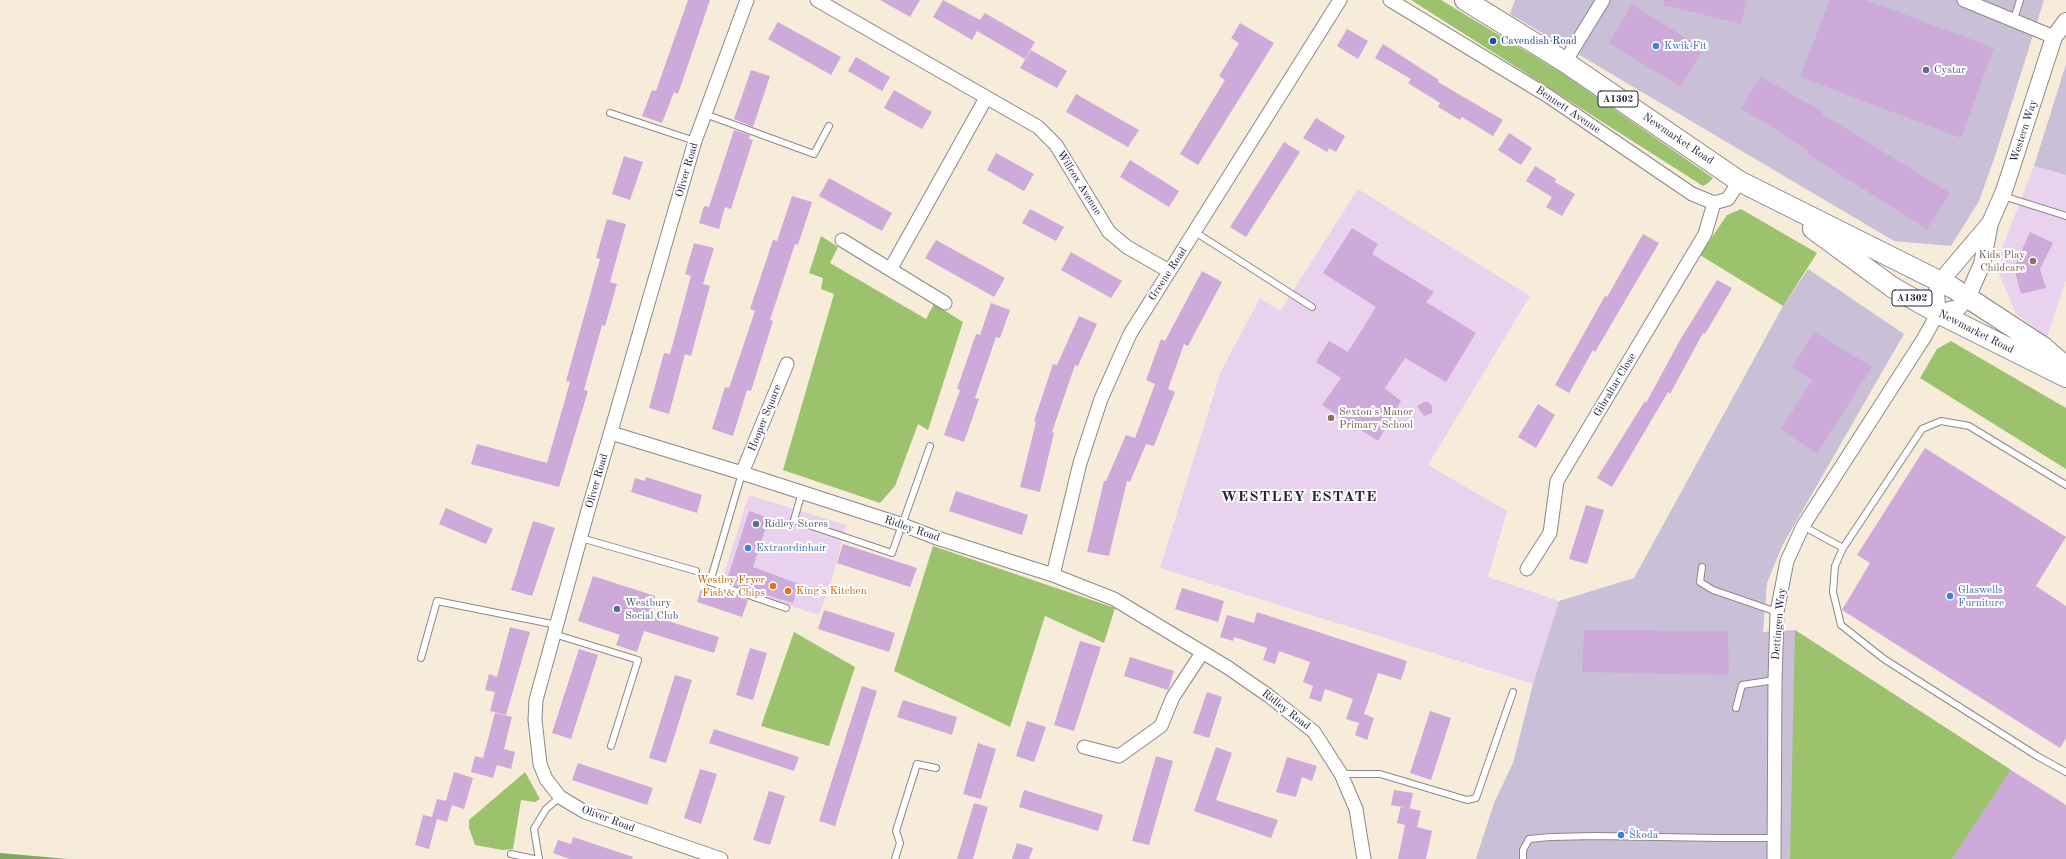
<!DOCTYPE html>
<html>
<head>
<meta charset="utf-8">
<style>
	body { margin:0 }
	canvas { display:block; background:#f7ecda }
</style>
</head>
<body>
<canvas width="2066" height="859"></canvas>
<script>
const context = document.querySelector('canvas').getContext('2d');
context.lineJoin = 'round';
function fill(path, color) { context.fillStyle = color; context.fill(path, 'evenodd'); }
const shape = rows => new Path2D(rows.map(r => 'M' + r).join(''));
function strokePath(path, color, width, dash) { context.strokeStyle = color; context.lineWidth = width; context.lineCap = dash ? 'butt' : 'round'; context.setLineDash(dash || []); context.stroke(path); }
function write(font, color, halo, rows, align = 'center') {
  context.font = font + ' "Old Standard TT",serif'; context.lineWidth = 4; context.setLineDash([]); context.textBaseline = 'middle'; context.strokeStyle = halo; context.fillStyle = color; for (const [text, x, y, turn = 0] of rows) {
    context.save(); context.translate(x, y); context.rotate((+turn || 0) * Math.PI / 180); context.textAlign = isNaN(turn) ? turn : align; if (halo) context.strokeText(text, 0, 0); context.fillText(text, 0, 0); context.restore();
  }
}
fill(shape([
	[2034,166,2066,175,2066,280,2047,337,2016,314,1999,274,2002,248],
	[1358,189,1530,296,1428,465,1507,511,1488,577,1559,601,1533,684,1160,568,1221,371,1260,298,1280,311],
	[749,495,846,525,831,583,819,615,721,583]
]), '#e8d2ee');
fill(shape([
	[1515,0,2044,0,1995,156,1979,201,1951,246,1894,241,1510,14],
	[2066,64,2066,175,2034,166],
	[1808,269,1904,334,1782,546,1767,583,1763,632,1795,630,2011,770,2066,859,1476,859,1494,803,1513,763,1533,684,1559,601,1634,578,1783,306]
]), '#c9bfd7');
fill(shape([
	[1411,0,1441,0,1562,73,1713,178,1708,183,1703,186],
	[1741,209,1817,253,1783,306,1700,255,1727,215],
	[821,236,838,247,830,263,926,319,934,304,963,322,928,430,918,424,895,486,880,503,783,470,834,294,821,289,823,278,809,273],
	[1951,341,2066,408,2066,469,1920,378,1937,349],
	[933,546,1115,608,1104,643,1045,616,1010,727,894,671],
	[1795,630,2011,770,1952,859,1790,859],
	[794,632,855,667,829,746,761,726],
	[525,772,540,799,535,802,521,800,513,849,502,850,475,845,469,828,469,820]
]), '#9cc26e');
fill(shape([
	[0,853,68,859,0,859]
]), '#7da861');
fill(shape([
	[688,0,710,0,678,94,674,92,662,123,642,116,652,90,656,91],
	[880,0,920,0,910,17],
	[943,0,980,20,985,13,1035,42,1025,59,977,31,972,40,933,17],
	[1664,0,1747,0,1741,24,1663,5],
	[1830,0,1866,0,1994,48,1961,138,1800,77],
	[1632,4,1703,49,1681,87,1609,43],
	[778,22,841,57,831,75,768,39],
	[1240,23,1274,43,1198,165,1180,154,1225,80,1219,76,1239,43,1231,38],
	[1347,29,1368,41,1358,59,1337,46],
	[1383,44,1439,80,1438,82,1503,120,1493,136,1462,117,1460,120,1438,107,1440,103,1408,83,1411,79,1375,58],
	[1031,50,1067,71,1057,88,1020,68],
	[856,57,890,77,882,91,848,71],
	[751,70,770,76,753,127,734,119],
	[1761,77,1823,112,1822,114,1950,193,1927,229,1806,153,1808,150,1741,108],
	[894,90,932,112,922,129,884,108],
	[1076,94,1139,130,1128,147,1066,112],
	[1316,118,1345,136,1336,152,1329,148,1327,152,1303,138],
	[734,130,750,135,749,139,753,140,731,209,725,207,719,229,699,223,704,206,709,207],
	[1509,133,1532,148,1521,165,1498,150],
	[1284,142,1300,152,1246,237,1230,227],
	[996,153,1034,174,1024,191,987,170],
	[624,156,643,162,630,200,612,194],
	[1130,160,1179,191,1169,207,1120,177],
	[1535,166,1556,179,1555,182,1575,194,1562,216,1546,207,1552,197,1526,181],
	[829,178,892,213,882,231,819,196],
	[792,196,812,202,798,245,795,244,770,320,773,321,751,391,747,390,733,436,712,429,725,387,729,388,755,311,750,309,773,240,777,241],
	[1030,209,1064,227,1056,241,1022,223],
	[607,219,626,224,610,282,617,284,605,326,602,325,584,390,588,391,559,487,471,464,477,444,547,463,570,382,566,381,600,259,596,258],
	[1352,228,1378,244,1372,254,1434,292,1426,302,1476,333,1446,382,1405,358,1385,388,1401,401,1378,441,1322,405,1341,378,1316,362,1329,341,1348,352,1376,307,1323,273],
	[2030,232,2053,243,2040,269,2046,288,2021,294,2014,268],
	[1643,234,1659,243,1595,352,1593,350,1569,393,1555,385,1605,296,1607,297],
	[936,240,1005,278,994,297,925,258],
	[694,243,714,248,703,284,710,286,691,356,685,354,669,414,649,408,664,353,670,354,691,276,685,274],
	[1071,252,1122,281,1111,298,1061,270],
	[1202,271,1222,282,1188,346,1184,344,1168,389,1175,392,1154,446,1146,444,1130,482,1127,481,1109,556,1087,552,1104,481,1106,481,1126,435,1135,438,1155,384,1146,380,1161,339,1165,341],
	[1717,280,1732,288,1705,334,1703,333,1670,394,1668,392,1612,487,1597,478,1645,401,1646,403,1680,340],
	[991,303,1010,310,1000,338,996,337,975,398,979,399,964,442,944,435,960,390,957,389,976,334,980,335],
	[1079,316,1097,324,1078,366,1075,365,1052,432,1054,433,1040,492,1020,487,1036,422,1034,421,1053,364,1057,365],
	[1814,332,1872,367,1817,454,1781,429,1812,380,1792,367],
	[1424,402,1428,402,1432,406,1432,413,1424,416,1417,406],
	[1538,404,1555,415,1536,448,1518,437],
	[1925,448,2066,537,2036,586,2066,606,2066,738,2060,748,1842,610,1870,563,1857,555],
	[646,477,702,495,697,513,631,492,635,478,645,481],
	[956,491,1028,515,1022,535,949,511],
	[1586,505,1604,510,1587,564,1569,559],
	[446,508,493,529,486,544,439,524],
	[749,511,769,518,753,567,799,584,793,603,726,583],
	[533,521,555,528,532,596,511,590],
	[843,544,917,568,910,587,837,563],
	[593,576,655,596,649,615,719,637,714,653,644,631,637,652,616,645,620,635,578,621],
	[1182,588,1224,601,1218,622,1175,609],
	[701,589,721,596,723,591,748,600,742,617,697,602],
	[824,610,895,633,889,652,818,629],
	[1257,612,1407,661,1401,680,1378,673,1364,714,1374,718,1367,740,1355,735,1359,723,1346,719,1353,699,1325,689,1321,702,1309,698,1313,686,1303,682,1310,662,1279,651,1275,664,1263,660,1267,648,1234,637,1233,641,1220,637,1227,615,1254,623],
	[510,627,530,632,506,715,490,711,495,692,485,690,489,674,497,677],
	[1584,630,1728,631,1729,675,1582,672],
	[1080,641,1101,647,1074,731,1054,725],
	[750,648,767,653,753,700,736,695],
	[579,649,598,655,571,739,552,733],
	[1130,657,1174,671,1168,690,1124,676],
	[675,675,692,680,666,763,649,758],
	[862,686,877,691,835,826,819,821],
	[1207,692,1222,697,1209,738,1193,733],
	[903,700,957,717,952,735,897,717],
	[1430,711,1451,718,1431,780,1410,773],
	[495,713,512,717,504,749,515,752,511,769,497,765,493,778,471,772,475,756,483,758],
	[1027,721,1046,727,1034,762,1016,756],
	[714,729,799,757,794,771,709,743],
	[978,743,996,749,981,799,963,794],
	[1216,747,1232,753,1216,800,1278,820,1271,838,1194,811],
	[1156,756,1173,761,1149,845,1132,841],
	[1287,757,1317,766,1312,781,1302,777,1296,797,1276,792],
	[578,763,653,788,647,805,572,780],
	[700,769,717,774,701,824,684,818],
	[2011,770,2066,805,2066,859,1952,859],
	[454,772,473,778,464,809,452,805,447,822,437,819,429,849,415,845,423,815,432,817,437,799,446,801],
	[1024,790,1103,815,1098,831,1019,807],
	[1394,790,1413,793,1410,808,1391,805],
	[769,791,785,796,770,845,753,840],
	[974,803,988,807,973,859,957,859],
	[1401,806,1421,811,1417,827,1432,831,1426,859,1398,859,1405,825,1397,823],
	[573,837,633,857,632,859,569,859,553,853,558,840,571,844],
	[1017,843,1033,848,1029,859,1012,859]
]), '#cdaada');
const service = shape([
	[2014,19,2020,0],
	[610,113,695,141],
	[705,114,814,154,829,126],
	[2003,196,2066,216],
	[1195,232,1312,307],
	[742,473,710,582,786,608],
	[2066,485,1969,426,1941,421,1922,429,1843,548,1835,566,1833,592,1841,625,1884,659,2037,756,2066,772],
	[802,492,794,520,892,553,930,446],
	[1803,526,1843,548],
	[581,538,696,571],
	[1702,567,1700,582,1713,590,1777,612],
	[554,634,638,660,611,746],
	[421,658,437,601,557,625],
	[1736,708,1742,685,1775,680],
	[1341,774,1380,774,1467,800,1476,798,1513,692],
	[511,854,534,859],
	[539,859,534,829,546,809,560,797],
	[895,859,900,843,896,831,917,764,936,768],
	[1523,859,1523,850,1529,839,1550,837,1596,836,1720,838,1774,838]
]);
const minor = shape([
	[817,0,1038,127,1056,145,1109,232,1127,247,1169,271],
	[1390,0,1548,96,1692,194,1714,203,1728,199,1739,181],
	[1964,0,2054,37],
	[1565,62,1603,0],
	[842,240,945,303],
	[891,268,986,98],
	[611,433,742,473,903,525,934,537,1053,575,1114,599,1227,667,1269,696,1314,732,1341,774,1356,809,1364,859],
	[742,473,787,364],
	[1527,569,1550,533,1557,481,1705,234,1714,203],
	[1053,575,1080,463,1101,399,1130,334,1340,0],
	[1084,747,1119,756,1161,726,1173,697,1202,653],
	[721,859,585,812,560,797,546,779,540,764,535,720,536,700,587,514,695,141,747,0],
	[1774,859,1775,680,1777,612,1787,561,1803,526,1924,338,1938,313]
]);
const tertiary = shape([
	[1990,223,1940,282,1936,295,1938,313,1958,308,1967,298,1982,264,1990,223,2004,191,2054,37,2066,21]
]);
const primary = shape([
	[1465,0,1565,62,1739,181,1953,288,2043,347,2066,367],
	[1813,229,1892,287,1938,313,2066,377]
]);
strokePath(service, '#8c878a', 8);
strokePath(minor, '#8c878a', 15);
strokePath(tertiary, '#8c878a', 18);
strokePath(primary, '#8c878a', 22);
strokePath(service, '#fff', 6);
strokePath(minor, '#fff', 13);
strokePath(tertiary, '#fff', 16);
strokePath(primary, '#fff', 20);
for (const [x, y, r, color] of [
	[1493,41,4,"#1a4fb4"],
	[1656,46,4,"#3f7fe0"],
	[1926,70,4,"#5c6f8a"],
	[2033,261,4,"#8d6e63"],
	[1331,418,4,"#8d6e63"],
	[756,524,4,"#5c6f8a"],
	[748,548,4,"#3f7fe0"],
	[773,586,4,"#e8710a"],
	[788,591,4,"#e8710a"],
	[1950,596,4,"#3f7fe0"],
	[617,609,4,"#5c6f8a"],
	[1621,835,4,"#3f7fe0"]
]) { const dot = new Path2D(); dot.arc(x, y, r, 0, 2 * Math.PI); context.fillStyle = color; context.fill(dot); strokePath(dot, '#fff', 1.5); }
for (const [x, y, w] of [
	[1618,99,40],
	[1912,298,40]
]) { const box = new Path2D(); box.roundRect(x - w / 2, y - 8, w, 16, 3); context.fillStyle = '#fff'; context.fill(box); strokePath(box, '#22223b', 1); }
write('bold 10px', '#22223b', null, [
	["A1302",1618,99],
	["A1302",1912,298]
]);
write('11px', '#164399', '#fff', [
	["Cavendish Road",1501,41]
], 'left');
write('11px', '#366cbe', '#fff', [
	["Kwik Fit",1664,46],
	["Extraordinhair",756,548],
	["Glaswells",1958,590],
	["Furniture",1958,603],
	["Škoda",1629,835]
], 'left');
write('11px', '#4e5e75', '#fff', [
	["Cystar",1934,70],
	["Ridley Stores",764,524],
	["Westbury",625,603],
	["Social Club",625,616]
], 'left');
write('11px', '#22223b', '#fff', [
	["Bennett Avenue",1568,110,34],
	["Western Way",2024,131,-72],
	["Newmarket Road",1678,139,34],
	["Oliver Road",687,170,-74],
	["Willcox Avenue",1079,183,58],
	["Greene Road",1168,274,-57],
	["Newmarket Road",1976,332,27],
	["Gibraltar Close",1615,385,-59],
	["Hooper Square",765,418,-68],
	["Oliver Road",597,481,-74],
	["Ridley Road",912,529,19],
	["Dettingen Way",1779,624,-85],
	["Ridley Road",1286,710,38],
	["Oliver Road",608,819,21]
]);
write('11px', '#785e54', '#fff', [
	["Kids Play",2025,255],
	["Childcare",2025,268],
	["Sexton's Manor",1339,412,"left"],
	["Primary School",1339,425,"left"]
], 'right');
write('11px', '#c56008', '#fff', [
	["Westley Fryer",765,580],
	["Fish & Chips",765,593],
	["King's Kitchen",796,591,"left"]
], 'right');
context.letterSpacing = '1px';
write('bold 15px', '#22223b', '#fff', [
	["WESTLEY ESTATE",1299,497]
]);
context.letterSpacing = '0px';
</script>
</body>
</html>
